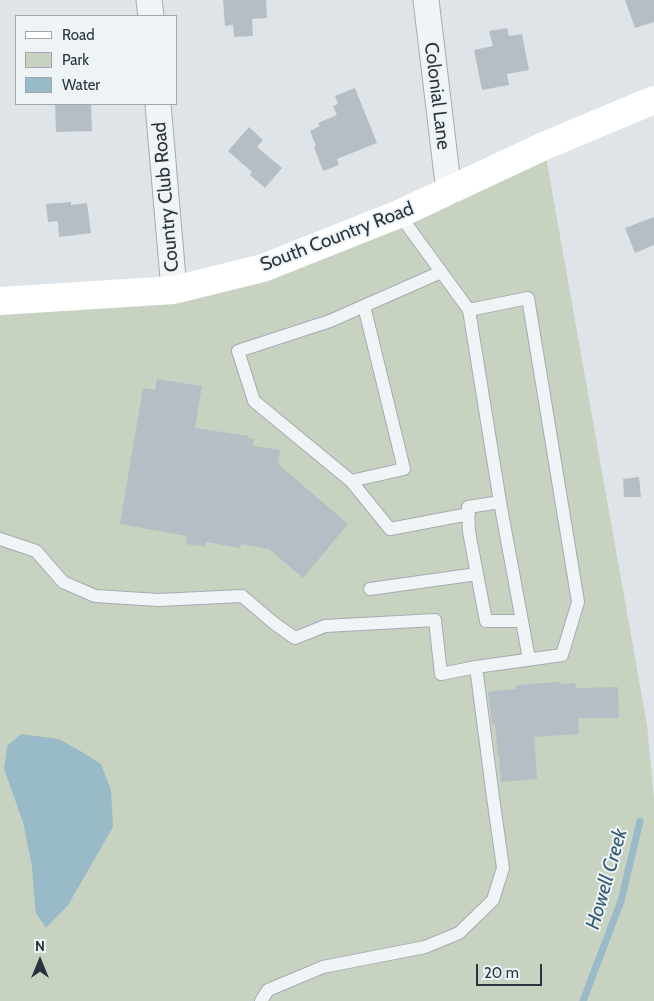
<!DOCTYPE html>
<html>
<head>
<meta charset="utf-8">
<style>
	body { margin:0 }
	#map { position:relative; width:654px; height:1001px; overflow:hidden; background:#dfe4e8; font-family:Cabin,sans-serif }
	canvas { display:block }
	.legend { position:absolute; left:15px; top:15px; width:162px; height:90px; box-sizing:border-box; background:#eef3f6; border:1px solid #9fa7ad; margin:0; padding:6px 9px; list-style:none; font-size:15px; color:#28353f }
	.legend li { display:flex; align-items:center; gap:10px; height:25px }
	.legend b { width:25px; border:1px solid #9fa7ad }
	.north { position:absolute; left:15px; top:936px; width:50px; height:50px; -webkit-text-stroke:4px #eef3f6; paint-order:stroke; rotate:0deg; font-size:14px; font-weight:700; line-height:20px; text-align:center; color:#28353f }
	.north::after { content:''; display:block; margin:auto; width:18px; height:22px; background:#28353f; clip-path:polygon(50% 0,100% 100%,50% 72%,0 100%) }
	.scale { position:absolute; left:476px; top:964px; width:66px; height:22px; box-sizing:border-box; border:2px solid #28353f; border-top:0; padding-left:6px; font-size:15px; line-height:18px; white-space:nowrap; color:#28353f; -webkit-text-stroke:4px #eef3f6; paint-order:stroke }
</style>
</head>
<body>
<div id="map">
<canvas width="654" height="1001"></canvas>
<ul class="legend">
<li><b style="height:6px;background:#fff"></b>Road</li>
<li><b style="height:14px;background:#c8d2c0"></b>Park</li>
<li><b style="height:14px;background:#99bac8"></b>Water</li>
</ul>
<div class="north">N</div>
<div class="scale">20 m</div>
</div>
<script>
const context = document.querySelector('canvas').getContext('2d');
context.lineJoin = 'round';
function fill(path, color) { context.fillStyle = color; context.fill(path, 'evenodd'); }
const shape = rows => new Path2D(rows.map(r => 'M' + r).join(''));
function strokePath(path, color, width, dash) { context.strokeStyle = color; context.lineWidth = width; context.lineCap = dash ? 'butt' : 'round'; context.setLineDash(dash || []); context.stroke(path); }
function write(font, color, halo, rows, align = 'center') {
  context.font = font + ' Cabin,sans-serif'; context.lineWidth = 4; context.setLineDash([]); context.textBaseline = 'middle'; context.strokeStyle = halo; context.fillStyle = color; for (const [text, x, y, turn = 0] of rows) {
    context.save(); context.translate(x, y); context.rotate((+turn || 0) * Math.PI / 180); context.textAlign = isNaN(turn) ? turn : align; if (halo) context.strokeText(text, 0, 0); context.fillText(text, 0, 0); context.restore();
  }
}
fill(shape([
	[544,146,647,725,654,799,654,1001,0,1001,0,301,174,290]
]), '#c8d2c0');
fill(shape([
	[21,734,59,739,82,752,101,764,111,790,113,827,68,905,46,928,36,913,34,894,32,866,23,822,4,769,7,746]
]), '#99bac8');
strokePath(shape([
	[583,1001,621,901,640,821]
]), '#99bac8', 7);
fill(shape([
	[223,0,266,0,267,18,252,19,253,36,234,37,233,25,225,26],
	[625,0,654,0,654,22,635,28],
	[507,28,509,36,522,34,529,70,507,74,509,85,482,90,474,50,493,46,489,31],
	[355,88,377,143,337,159,339,165,323,171,314,147,316,146,310,131,320,126,318,123,337,115,333,106,338,104,335,96],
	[55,104,91,104,92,131,56,132],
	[249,127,263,140,257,147,282,168,265,188,250,175,252,172,228,151],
	[71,202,71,205,87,203,91,233,59,237,58,221,48,222,46,204],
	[654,217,654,245,635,253,625,228],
	[157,379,202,386,195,428,249,436,248,438,254,439,253,446,280,450,278,464,348,524,303,578,269,549,241,544,240,548,206,542,205,547,186,544,187,536,120,524,143,388,155,390],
	[639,477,641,497,624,497,623,479],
	[560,682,560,684,575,683,576,688,618,687,619,718,578,718,579,734,534,737,537,779,501,782,499,756,498,756,495,724,492,724,488,692,493,692,493,691,516,689,515,685]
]), '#b6bec5');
const service = shape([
	[399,214,469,310,500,502,468,507,469,532,486,621,522,621,529,659],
	[364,306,404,469,351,481,254,401,238,351,330,321,441,272],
	[351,481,390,529,469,514],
	[500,502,522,621],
	[0,539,36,551,63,582,95,596,159,600,242,596,275,624,295,638,325,626,435,620,441,674,476,667],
	[370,589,477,574],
	[261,1001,268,990,323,967,425,947,459,933,493,900,503,868,493,797,476,667,562,655,578,602,528,298,469,310]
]);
const minor = shape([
	[149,0,151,16],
	[426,0,449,192],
	[158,104,174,290]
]);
strokePath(service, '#a4acb2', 14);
strokePath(minor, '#a4acb2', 27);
strokePath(service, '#f1f4f6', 12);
strokePath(minor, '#f1f4f6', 25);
strokePath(shape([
	[0,301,174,290,263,268,399,214,544,146,654,100]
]), '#fff', 28);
write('19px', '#28353f', '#eef3f6', [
	["Colonial Lane",437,96,83],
	["Country Club Road",166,197,-95],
	["South Country Road",337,237,-21]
]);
write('italic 20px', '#325c73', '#eef3f6', [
	["Howell Creek",607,879,-74]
]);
</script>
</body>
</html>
